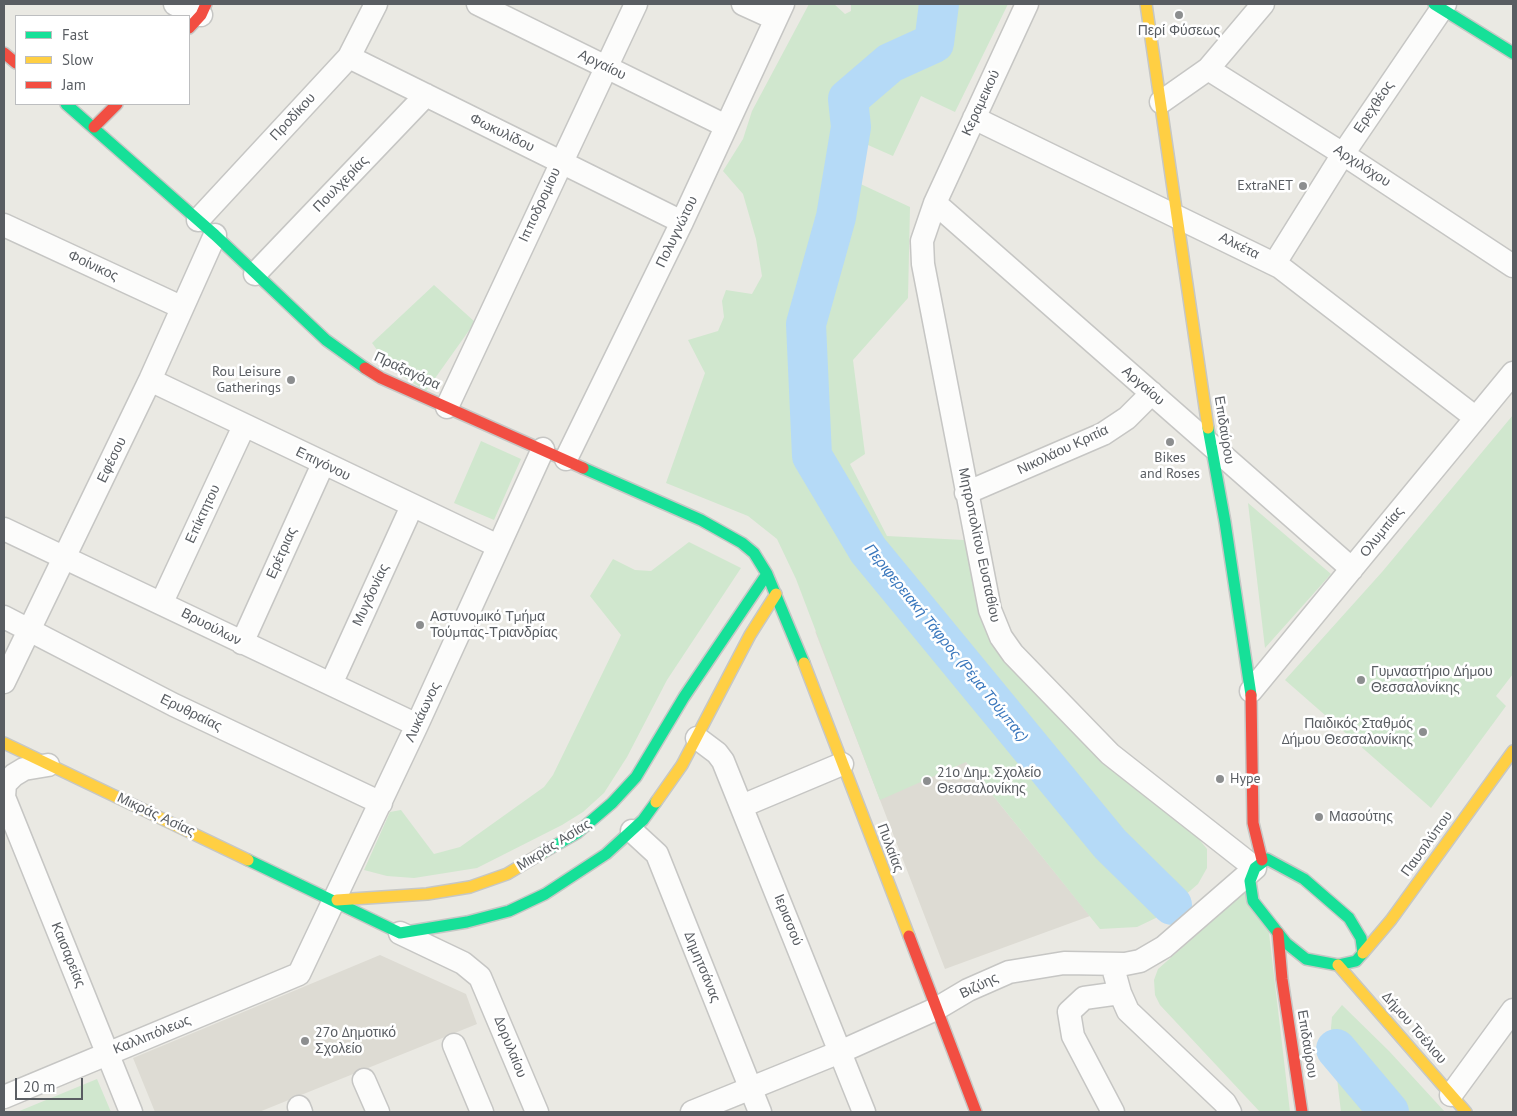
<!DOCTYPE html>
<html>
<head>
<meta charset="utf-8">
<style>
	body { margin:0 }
	#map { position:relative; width:1517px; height:1116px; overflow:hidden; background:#eae9e3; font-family:"PT Sans",sans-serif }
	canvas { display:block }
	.frame { position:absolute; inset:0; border:5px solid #595d62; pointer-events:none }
	.legend { position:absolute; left:15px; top:15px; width:175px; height:90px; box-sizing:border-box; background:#fff; border:1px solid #bdbec0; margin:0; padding:6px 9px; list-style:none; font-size:15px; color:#595d62 }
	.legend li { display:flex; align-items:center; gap:10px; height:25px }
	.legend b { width:25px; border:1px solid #bdbec0 }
	.scale { position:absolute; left:15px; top:1078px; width:68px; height:22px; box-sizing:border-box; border:2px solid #595d62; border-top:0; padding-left:6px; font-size:15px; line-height:18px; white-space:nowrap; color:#595d62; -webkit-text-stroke:4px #fff; paint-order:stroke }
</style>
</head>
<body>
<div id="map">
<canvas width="1517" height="1116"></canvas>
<div class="frame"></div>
<ul class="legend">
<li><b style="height:6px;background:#16e098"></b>Fast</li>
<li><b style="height:6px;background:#ffcf43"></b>Slow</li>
<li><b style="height:6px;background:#f24e42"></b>Jam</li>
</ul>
<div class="scale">20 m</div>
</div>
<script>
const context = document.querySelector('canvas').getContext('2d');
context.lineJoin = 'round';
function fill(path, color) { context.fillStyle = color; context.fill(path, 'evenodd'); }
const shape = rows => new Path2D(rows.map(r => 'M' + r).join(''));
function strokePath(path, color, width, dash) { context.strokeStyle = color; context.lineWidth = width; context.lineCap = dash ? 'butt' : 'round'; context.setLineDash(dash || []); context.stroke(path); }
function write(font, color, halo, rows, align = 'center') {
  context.font = font + ' "PT Sans",sans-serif'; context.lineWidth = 5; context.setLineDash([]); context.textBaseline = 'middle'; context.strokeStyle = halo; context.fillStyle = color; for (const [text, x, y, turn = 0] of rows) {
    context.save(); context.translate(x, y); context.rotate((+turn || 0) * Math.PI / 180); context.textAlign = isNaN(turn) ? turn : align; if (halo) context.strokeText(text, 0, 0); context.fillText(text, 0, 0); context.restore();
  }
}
fill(shape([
	[815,631,966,762,1090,916,945,969],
	[380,955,466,994,477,1024,259,1112,155,1112,133,1058]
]), '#dddbd3');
fill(shape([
	[809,4,834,4,845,14,851,11,851,4,1008,4,955,112,921,96,893,156,868,145,852,180,910,207,908,298,853,360,865,454,850,464,887,536,964,540,985,619,1107,763,1198,838,1207,849,1207,868,1198,884,1162,915,1137,927,1100,929,966,762,880,800,796,579,777,539,748,516,666,483,705,373,688,340,718,331,724,317,722,301,726,290,752,294,762,276,756,239,743,194,723,171,743,139,752,111],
	[434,285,475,322,426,391,391,369,372,343],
	[1513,415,1513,674,1496,696,1506,706,1431,808,1285,680,1382,572],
	[481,441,521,459,494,520,454,503],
	[1248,503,1331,574,1265,648],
	[689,542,741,568,667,680,627,757,604,793,583,812,562,825,477,868,414,878,387,876,364,870,390,812,401,810,434,854,460,847,544,787,553,775,621,635,590,596,613,559,635,570,651,571],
	[1244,893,1267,916,1290,1112,1260,1112,1160,1005,1155,995,1154,980,1158,969],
	[1342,1005,1389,1051,1445,1112,1341,1112,1331,1028,1332,1017],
	[97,1079,111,1112,17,1112]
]), '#d0e7ce');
strokePath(shape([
	[939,4,934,43,890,63,848,99,851,127,836,217,806,324,812,456,868,550,1110,844,1172,905],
	[1336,1049,1389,1112]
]), '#b5daf7', 40);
const street = shape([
	[175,4,201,15],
	[478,4,726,126],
	[743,4,776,19],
	[349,57,682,222],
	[1208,69,1343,154,1513,266],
	[1161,102,1208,69,1263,4],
	[974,118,1280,267,1476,418],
	[935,203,1352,569],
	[198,220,349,57,376,4],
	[4,225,181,307],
	[1275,263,1343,154,1445,4],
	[255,274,426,95],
	[150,380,498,546],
	[447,407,636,4],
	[566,459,682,222,783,4],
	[966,493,1103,434,1127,418,1152,393],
	[4,529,417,725],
	[162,602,244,426],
	[4,617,174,705,381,803],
	[242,643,323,464],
	[4,682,150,380,215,235],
	[331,684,412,506],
	[1251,691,1513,373],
	[697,738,717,753,723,761,864,1112],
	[4,797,131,1112],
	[4,797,5,784,14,775,24,769,48,765],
	[742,806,842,764],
	[632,831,657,854,760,1112],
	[400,933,463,963,480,977,537,1112],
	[1112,964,1120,993,1128,1011,1225,1103,1230,1112],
	[454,1045,482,1112],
	[364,1080,378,1112],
	[1451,1095,1513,1010],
	[4,1097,299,974,417,725,543,449],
	[299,1107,301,1112],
	[692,1112,840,1052,936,1009,968,990,1009,972,1064,963,1125,964,1140,961,1164,947,1255,868,1110,754,1013,654,1001,637,990,610,923,264,922,241,935,203,1027,4],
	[1113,1112,1073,1036,1069,1012,1084,998,1120,993]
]);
const fast = shape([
	[1434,4,1513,53],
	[66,104,215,235,326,340,365,368],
	[1208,428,1225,522,1251,695],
	[583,468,701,520,742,543,754,553,767,574,804,663],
	[542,853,577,833,612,803,636,777,684,697,767,574],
	[1267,859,1304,879,1349,918,1361,938,1363,953,1356,961,1338,965,1306,959,1286,943,1253,901,1250,881,1255,868,1267,859],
	[248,860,400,933,467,922,509,911,545,894,606,854,643,820,656,802]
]);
const slow = shape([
	[1146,4,1208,428],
	[804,663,909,936],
	[4,743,248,860],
	[656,802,682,765,750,635,776,594],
	[337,900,427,894,470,887,507,874,542,853],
	[1363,953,1391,920,1513,751],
	[1338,965,1466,1112]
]);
const jam = shape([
	[189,28,201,15,206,4],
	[4,53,16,63],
	[94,127,117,104],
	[365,368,381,378,583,468],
	[1251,695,1253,823,1262,860],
	[1278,933,1282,979,1302,1112],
	[909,936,976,1112]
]);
strokePath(street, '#c6c6c4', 25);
strokePath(fast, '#c6c7c5', 14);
strokePath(slow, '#c6c7c5', 14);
strokePath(jam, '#c6c7c5', 14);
strokePath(street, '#fcfcfb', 22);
strokePath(fast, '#16e098', 11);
strokePath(slow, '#ffcf43', 11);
strokePath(jam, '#f24e42', 11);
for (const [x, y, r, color] of [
	[1179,15,5,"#8c8e8f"],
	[1303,186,5,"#8c8e8f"],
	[291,380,5,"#8c8e8f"],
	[1170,442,5,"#8c8e8f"],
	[420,625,5,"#8c8e8f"],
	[1361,680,5,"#8c8e8f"],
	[1423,732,5,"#8c8e8f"],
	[1220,779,5,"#8c8e8f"],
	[927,781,5,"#8c8e8f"],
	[1319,817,5,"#8c8e8f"],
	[305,1041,5,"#8c8e8f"]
]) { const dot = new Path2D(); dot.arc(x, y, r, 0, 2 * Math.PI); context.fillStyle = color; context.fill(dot); strokePath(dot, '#fff', 2); }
write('14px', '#595d62', '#fff', [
	["Περί Φύσεως",1179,31,"center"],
	["ExtraNET",1293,186,"right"],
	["Rou Leisure",281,372,"right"],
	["Gatherings",281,388,"right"],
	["Bikes",1170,458,"center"],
	["and Roses",1170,474,"center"],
	["Αστυνομικό Τμήμα",430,617],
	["Τούμπας-Τριανδρίας",430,633],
	["Γυμναστήριο Δήμου",1371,672],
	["Θεσσαλονίκης",1371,688],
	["Παιδικός Σταθμός",1413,724,"right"],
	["Δήμου Θεσσαλονίκης",1413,740,"right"],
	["21ο Δημ. Σχολείο",937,773],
	["Θεσσαλονίκης",937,789],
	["Hype",1230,779],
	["Μασούτης",1329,817],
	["27ο Δημοτικό",315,1033],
	["Σχολείο",315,1049]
], 'left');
write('14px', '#595d62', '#fff', [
	["Αργαίου",602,65,26],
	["Κεραμεικού",981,103,-65],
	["Ερεχθέος",1374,107,-56],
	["Προδίκου",293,117,-47],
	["Φωκυλίδου",502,133,26],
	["Αρχιλόχου",1362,166,33],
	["Πουλχερίας",341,184,-46],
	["Ιπποδρομίου",540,205,-65],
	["Πολυγνώτου",677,232,-64],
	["Αλκέτα",1239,246,26],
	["Φοίνικος",93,266,25],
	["Πραξαγόρα",407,371,25],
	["Αργαίου",1143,386,41],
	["Επιδαύρου",1224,430,81],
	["Νικολάου Κριτία",1063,450,-25],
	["Εφέσου",112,460,-64],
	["Επιγόνου",323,464,26],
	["Επίκτητου",203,514,-65],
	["Ολυμπίας",1382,532,-51],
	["Μητροπολίτου Ευσταθίου",979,545,78],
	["Ερέτριας",282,553,-66],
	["Μυγδονίας",371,595,-65],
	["Βρυούλων",211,627,27],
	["Λυκάωνος",423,712,-65],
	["Ερυθραίας",191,713,26],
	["Μικράς Ασίας",156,815,25],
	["Παυσιλύπου",1427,844,-54],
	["Μικράς Ασίας",554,845,-32],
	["Πυλαίας",890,848,69],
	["Ιερισσού",788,920,68],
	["Καισαρείας",68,955,68],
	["Δημητσάνας",702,967,68],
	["Βιζύης",979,986,-26],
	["Δήμου Τσέλιου",1414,1028,49],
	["Καλλιπόλεως",152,1035,-22],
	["Επιδαύρου",1307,1044,81],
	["Δορυλαίου",510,1047,68]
]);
write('italic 15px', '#3b78bd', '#fff', [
	["Περιφερειακή Τάφρος (Ρέμα Τούμπας)",946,643,51]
]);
</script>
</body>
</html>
